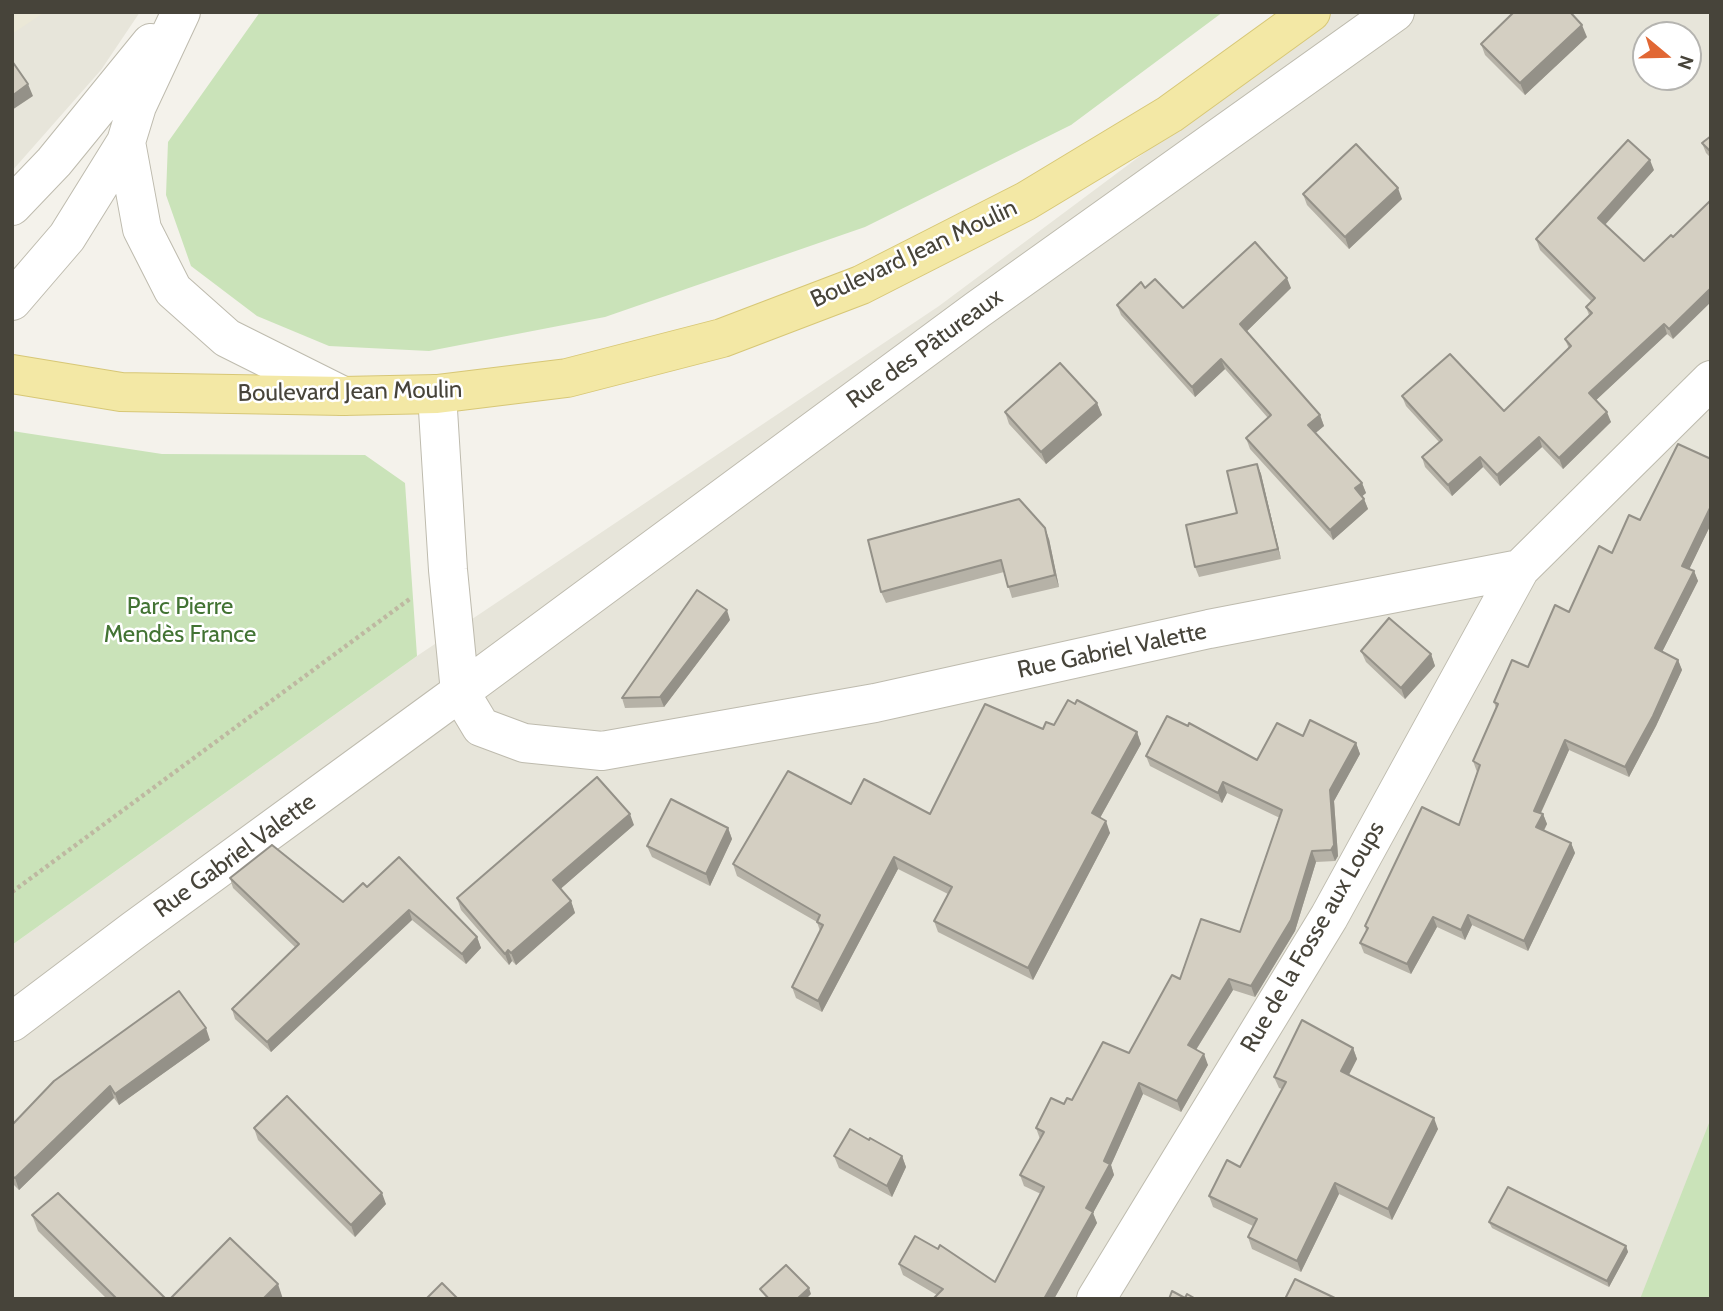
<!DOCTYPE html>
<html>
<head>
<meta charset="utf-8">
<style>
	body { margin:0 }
	#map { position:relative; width:1723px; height:1311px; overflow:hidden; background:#f4f2eb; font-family:Cabin,sans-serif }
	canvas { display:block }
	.frame { position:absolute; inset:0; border:14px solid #47443a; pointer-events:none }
	.north { position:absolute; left:1632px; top:21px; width:70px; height:70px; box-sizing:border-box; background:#fff; border:2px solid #b5b4b0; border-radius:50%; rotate:109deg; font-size:19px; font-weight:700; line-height:28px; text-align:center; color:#47443a }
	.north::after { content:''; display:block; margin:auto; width:24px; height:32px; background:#e16734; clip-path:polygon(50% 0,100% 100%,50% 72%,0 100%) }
</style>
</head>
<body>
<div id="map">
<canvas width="1723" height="1311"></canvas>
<div class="frame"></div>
<div class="north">N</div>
</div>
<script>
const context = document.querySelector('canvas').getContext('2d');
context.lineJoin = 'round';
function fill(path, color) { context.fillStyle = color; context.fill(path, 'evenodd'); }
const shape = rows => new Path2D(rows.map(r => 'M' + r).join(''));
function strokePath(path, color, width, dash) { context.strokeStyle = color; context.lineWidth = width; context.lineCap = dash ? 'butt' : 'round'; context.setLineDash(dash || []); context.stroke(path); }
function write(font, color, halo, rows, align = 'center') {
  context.font = font + ' Cabin,sans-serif'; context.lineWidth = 5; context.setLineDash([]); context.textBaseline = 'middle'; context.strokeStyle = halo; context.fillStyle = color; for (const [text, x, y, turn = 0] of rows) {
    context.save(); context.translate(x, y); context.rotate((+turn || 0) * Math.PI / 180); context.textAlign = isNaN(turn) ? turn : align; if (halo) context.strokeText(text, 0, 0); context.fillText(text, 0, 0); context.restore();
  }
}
fill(shape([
	[12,12,140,12,101,70,12,171],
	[1333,12,1711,12,1711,1299,12,1299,12,945,417,656,939,306],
	[1646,35,1688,35,1688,77,1646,77]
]), '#e7e5da');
fill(shape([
	[12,12,45,12,12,34]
]), '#ebe8d7');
fill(shape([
	[260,12,1223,12,1071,125,865,227,605,317,429,351,329,346,257,316,191,266,166,195,168,142],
	[12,431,162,454,365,455,405,483,417,656,12,945],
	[1711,1118,1711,1299,1640,1299]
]), '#cae3b9');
const minor = shape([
	[126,142,142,229,173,290,227,338,343,396],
	[12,206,54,162,151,43],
	[12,301,67,237,126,142,137,106,181,12],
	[437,394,448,570,460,692],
	[460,692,977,310,1395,12],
	[12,1022,134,930,460,692,481,727,524,743,602,751,875,703,1209,629,1520,569,1711,380],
	[1096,1299,1329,917,1520,569]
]);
const major = shape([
	[12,374,121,392,343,396,437,394,567,378,722,338,861,285,1026,201,1170,114,1311,12]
]);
strokePath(minor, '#bebbae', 40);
strokePath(major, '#d7c776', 40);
strokePath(shape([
	[12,892,411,598]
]), '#beb8a1', 4.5, [3.5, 3.5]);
strokePath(minor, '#fff', 38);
strokePath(major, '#f3e8a5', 38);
fill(shape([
	[1587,37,1525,95,1485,55,1481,44],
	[1711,136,1711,158,1706,153,1702,143],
	[1654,170,1605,225,1644,261,1671,235,1673,339,1667,334,1596,400,1611,422,1563,469,1542,447,1500,486,1483,467,1452,496,1425,467,1422,457,1439,442,1406,406,1402,396,1504,411,1569,349,1565,339,1589,315,1586,307,1592,302,1540,250,1536,239],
	[1303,194,1402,199,1349,249,1307,205],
	[1145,288,1183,308,1291,288,1246,332,1320,415,1324,426,1315,433,1362,483,1366,493,1362,496,1364,499,1368,509,1333,540,1250,449,1246,438,1268,418,1225,369,1195,397,1121,315,1117,305],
	[1097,403,1102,415,1046,464,1009,424,1005,412],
	[1257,464,1261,474,1281,559,1199,577,1195,567,1237,513],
	[1640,520,1711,524,1689,569,1694,571,1698,581,1662,652,1678,660,1682,670,1656,726,1629,777,1569,750,1541,813,1543,814,1547,824,1544,831,1571,843,1575,853,1528,951,1472,925,1465,940,1437,927,1411,974,1364,953,1360,943,1366,931,1365,926,1459,825,1477,772,1473,761,1496,708,1494,702,1528,667,1612,553],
	[1049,539,1059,587,1012,598,1004,572,886,603,881,592],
	[730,620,664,707,625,708,622,698],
	[1361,651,1431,654,1435,666,1405,699,1366,662],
	[1054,725,1137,732,1141,744,1100,818,1110,833,1033,980,938,932,934,921,948,894,898,869,822,1012,796,998,792,987,820,931,817,922,737,876,733,864,851,804,930,814,1043,729],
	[1303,736,1356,743,1360,754,1334,801,1338,856,1335,861,1316,862,1295,931,1255,997,1233,990,1196,1050,1208,1065,1181,1112,1143,1094,1111,1165,1114,1175,1093,1213,1097,1223,1054,1299,937,1295,903,1275,899,1264,995,1282,1041,1194,1024,1186,1020,1175,1040,1139,1036,1128,1064,1104,1072,1100,1129,1053,1180,979,1240,932,1280,818,1227,793,1222,803,1150,766,1146,756,1257,760],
	[634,825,560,889,571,901,575,913,516,965,512,961,509,965,461,910,457,898],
	[728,828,732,839,710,886,652,857,647,846],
	[230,878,343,902,367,887,477,937,481,948,466,964,412,920,271,1052,235,1019,232,1009,296,948,233,888],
	[210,1040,119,1105,114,1098,19,1190,12,1183,12,1125],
	[1353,1048,1357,1059,1349,1075,1438,1129,1392,1220,1339,1194,1301,1272,1252,1249,1248,1237,1253,1226,1213,1207,1209,1196,1240,1167,1282,1089,1279,1088,1274,1077],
	[254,1128,386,1204,355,1237,258,1140],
	[869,1140,902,1156,906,1167,892,1197,839,1168,834,1156],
	[32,1215,166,1299,107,1299,38,1231],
	[1489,1222,1626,1246,1628,1252,1609,1287,1492,1228]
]), '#b6b2a7');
fill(shape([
	[1582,25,1587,37,1525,95,1520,83],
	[28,84,33,96,12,110,12,96],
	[1650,160,1654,170,1601,229,1598,218],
	[1398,188,1402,199,1349,249,1345,237],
	[1287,278,1291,288,1243,335,1240,324],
	[1711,288,1711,302,1673,339,1669,329],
	[1664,324,1667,334,1593,403,1589,393],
	[1221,359,1225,369,1195,397,1192,387],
	[1097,403,1102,415,1046,464,1041,452],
	[1607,412,1611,422,1563,469,1559,458],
	[1320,415,1324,426,1312,436,1308,425],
	[1539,437,1542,447,1500,486,1497,475],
	[1480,457,1483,467,1452,496,1448,485],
	[1257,464,1261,474,1281,559,1278,549],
	[1362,483,1366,493,1359,499,1355,488],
	[1364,499,1368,509,1333,540,1330,530],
	[1711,506,1711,524,1686,576,1682,566],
	[1045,528,1049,539,1059,587,1055,575],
	[1694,571,1698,581,1659,658,1655,648],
	[727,610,730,620,664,707,660,697],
	[1431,654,1435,666,1405,699,1401,688],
	[1678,660,1682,670,1656,726,1629,777,1625,767],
	[1137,732,1141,744,1096,825,1092,813],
	[1565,740,1569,750,1537,821,1534,811],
	[1356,743,1360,754,1334,801,1338,856,1335,861,1331,850,1330,790],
	[1223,782,1227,793,1222,803,1218,793],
	[630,814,634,825,557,892,553,880],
	[1543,814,1547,824,1540,837,1536,827],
	[1106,821,1110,833,1033,980,1028,968],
	[728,828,732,839,710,886,706,874],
	[1571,843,1575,853,1528,951,1524,941],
	[1312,851,1316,862,1295,931,1255,997,1251,986],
	[894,857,898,869,822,1012,818,1001],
	[571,901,575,913,516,965,511,953],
	[409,910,412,920,271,1052,267,1042],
	[1468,915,1472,925,1465,940,1461,930],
	[1433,917,1437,927,1411,974,1407,964],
	[477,937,481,948,466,964,462,954],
	[508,950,512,961,509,965,505,954],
	[1229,979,1233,990,1192,1056,1188,1045],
	[206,1028,210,1040,119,1105,115,1094],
	[1353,1048,1357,1059,1345,1082,1341,1071],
	[1204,1054,1208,1065,1181,1112,1177,1101],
	[1139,1083,1143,1094,1111,1165,1114,1175,1093,1213,1097,1223,1054,1299,1044,1299,1086,1208,1104,1161],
	[110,1086,114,1098,19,1190,15,1178],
	[1434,1118,1438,1129,1392,1220,1388,1209],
	[902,1156,906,1167,892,1197,887,1186],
	[1335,1183,1339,1194,1301,1272,1297,1261],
	[382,1193,386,1204,355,1237,351,1225],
	[1626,1246,1628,1252,1609,1287,1607,1281],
	[278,1284,283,1299,263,1299],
	[809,1288,811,1294,806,1299,797,1299]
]), '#949188');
const building = shape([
	[1514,12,1570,12,1582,25,1520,83,1481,44,1514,12],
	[12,61,28,84,12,96,12,61],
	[1711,136,1711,152,1702,143,1711,136],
	[1628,140,1650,160,1598,218,1644,261,1671,235,1673,237,1711,200,1711,288,1669,329,1664,324,1589,393,1607,412,1559,458,1539,437,1497,475,1480,457,1448,485,1422,457,1442,440,1402,396,1450,354,1504,411,1571,346,1565,339,1592,313,1586,307,1595,298,1536,239,1628,140],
	[1356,144,1398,188,1345,237,1303,194,1356,144],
	[1255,242,1287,278,1240,324,1320,415,1308,425,1362,483,1355,488,1364,499,1330,530,1246,438,1271,415,1221,359,1192,387,1117,305,1141,282,1145,288,1155,279,1183,308,1255,242],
	[1060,363,1097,403,1041,452,1005,412,1060,363],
	[1678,444,1711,459,1711,506,1682,566,1694,571,1655,648,1678,660,1653,716,1625,767,1565,740,1534,811,1543,814,1536,827,1571,843,1524,941,1468,915,1461,930,1433,917,1407,964,1360,943,1368,928,1365,926,1422,807,1459,825,1480,765,1473,761,1498,704,1494,702,1512,660,1528,667,1555,605,1569,612,1599,546,1612,553,1629,515,1640,520,1678,444],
	[1257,464,1278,549,1195,567,1186,525,1237,513,1227,471,1257,464],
	[1019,499,1045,528,1055,575,1008,587,1001,560,881,592,868,540,1019,499],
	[697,590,727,610,660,697,622,698,697,590],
	[1389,618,1431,654,1401,688,1361,651,1389,618],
	[1068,700,1075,704,1077,700,1137,732,1092,813,1106,821,1028,968,934,921,952,887,894,857,818,1001,792,987,823,925,817,922,820,915,733,864,788,771,851,804,864,779,930,814,985,704,1043,729,1046,722,1054,725,1068,700],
	[1167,716,1188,726,1189,723,1257,760,1277,723,1303,736,1310,720,1356,743,1330,790,1334,845,1331,850,1312,851,1291,920,1251,986,1229,979,1188,1045,1204,1054,1177,1101,1139,1083,1104,1161,1110,1164,1086,1208,1093,1212,1044,1299,933,1299,943,1289,899,1264,915,1236,938,1249,940,1245,995,1282,1044,1187,1020,1175,1044,1132,1036,1128,1051,1098,1064,1104,1067,1098,1072,1100,1103,1042,1129,1053,1172,975,1180,979,1201,919,1240,932,1282,810,1223,782,1218,793,1146,756,1167,716],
	[597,777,630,814,553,880,571,901,511,953,508,950,505,954,457,898,597,777],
	[671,799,728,828,706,874,647,846,671,799],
	[272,845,343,902,363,883,367,887,399,857,477,937,462,954,409,910,267,1042,232,1009,299,944,230,878,272,845],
	[179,991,206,1028,115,1094,110,1086,15,1178,12,1176,12,1125,54,1081,179,991],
	[1302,1020,1353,1048,1341,1071,1434,1118,1388,1209,1335,1183,1297,1261,1248,1237,1257,1219,1209,1196,1227,1160,1240,1167,1286,1082,1274,1077,1302,1020],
	[287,1096,382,1193,351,1225,254,1128,287,1096],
	[850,1129,869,1140,870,1138,902,1156,887,1186,834,1156,850,1129],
	[1508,1187,1626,1246,1607,1281,1489,1222,1508,1187],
	[58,1193,166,1299,117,1299,32,1215,58,1193],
	[230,1238,278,1284,263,1299,170,1299,230,1238],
	[786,1265,809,1288,797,1299,769,1299,760,1289,786,1265],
	[1295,1279,1337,1299,1285,1299,1295,1279],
	[442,1283,458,1299,426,1299,442,1283],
	[1172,1291,1185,1298,1187,1294,1196,1299,1169,1299,1172,1291]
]);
fill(building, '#d4cfc2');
strokePath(building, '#949188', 2);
write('24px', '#47443a', '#fff', [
	["Boulevard Jean Moulin",914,254,-25],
	["Rue des Pâtureaux",925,349,-36],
	["Boulevard Jean Moulin",350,392,-1],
	["Rue Gabriel Valette",1112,651,-12],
	["Rue Gabriel Valette",235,856,-36],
	["Rue de la Fosse aux Loups",1313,937,-60]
]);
write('24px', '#427333', '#fff', [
	["Parc Pierre",180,607],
	["Mendès France",180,635]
]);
</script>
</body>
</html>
